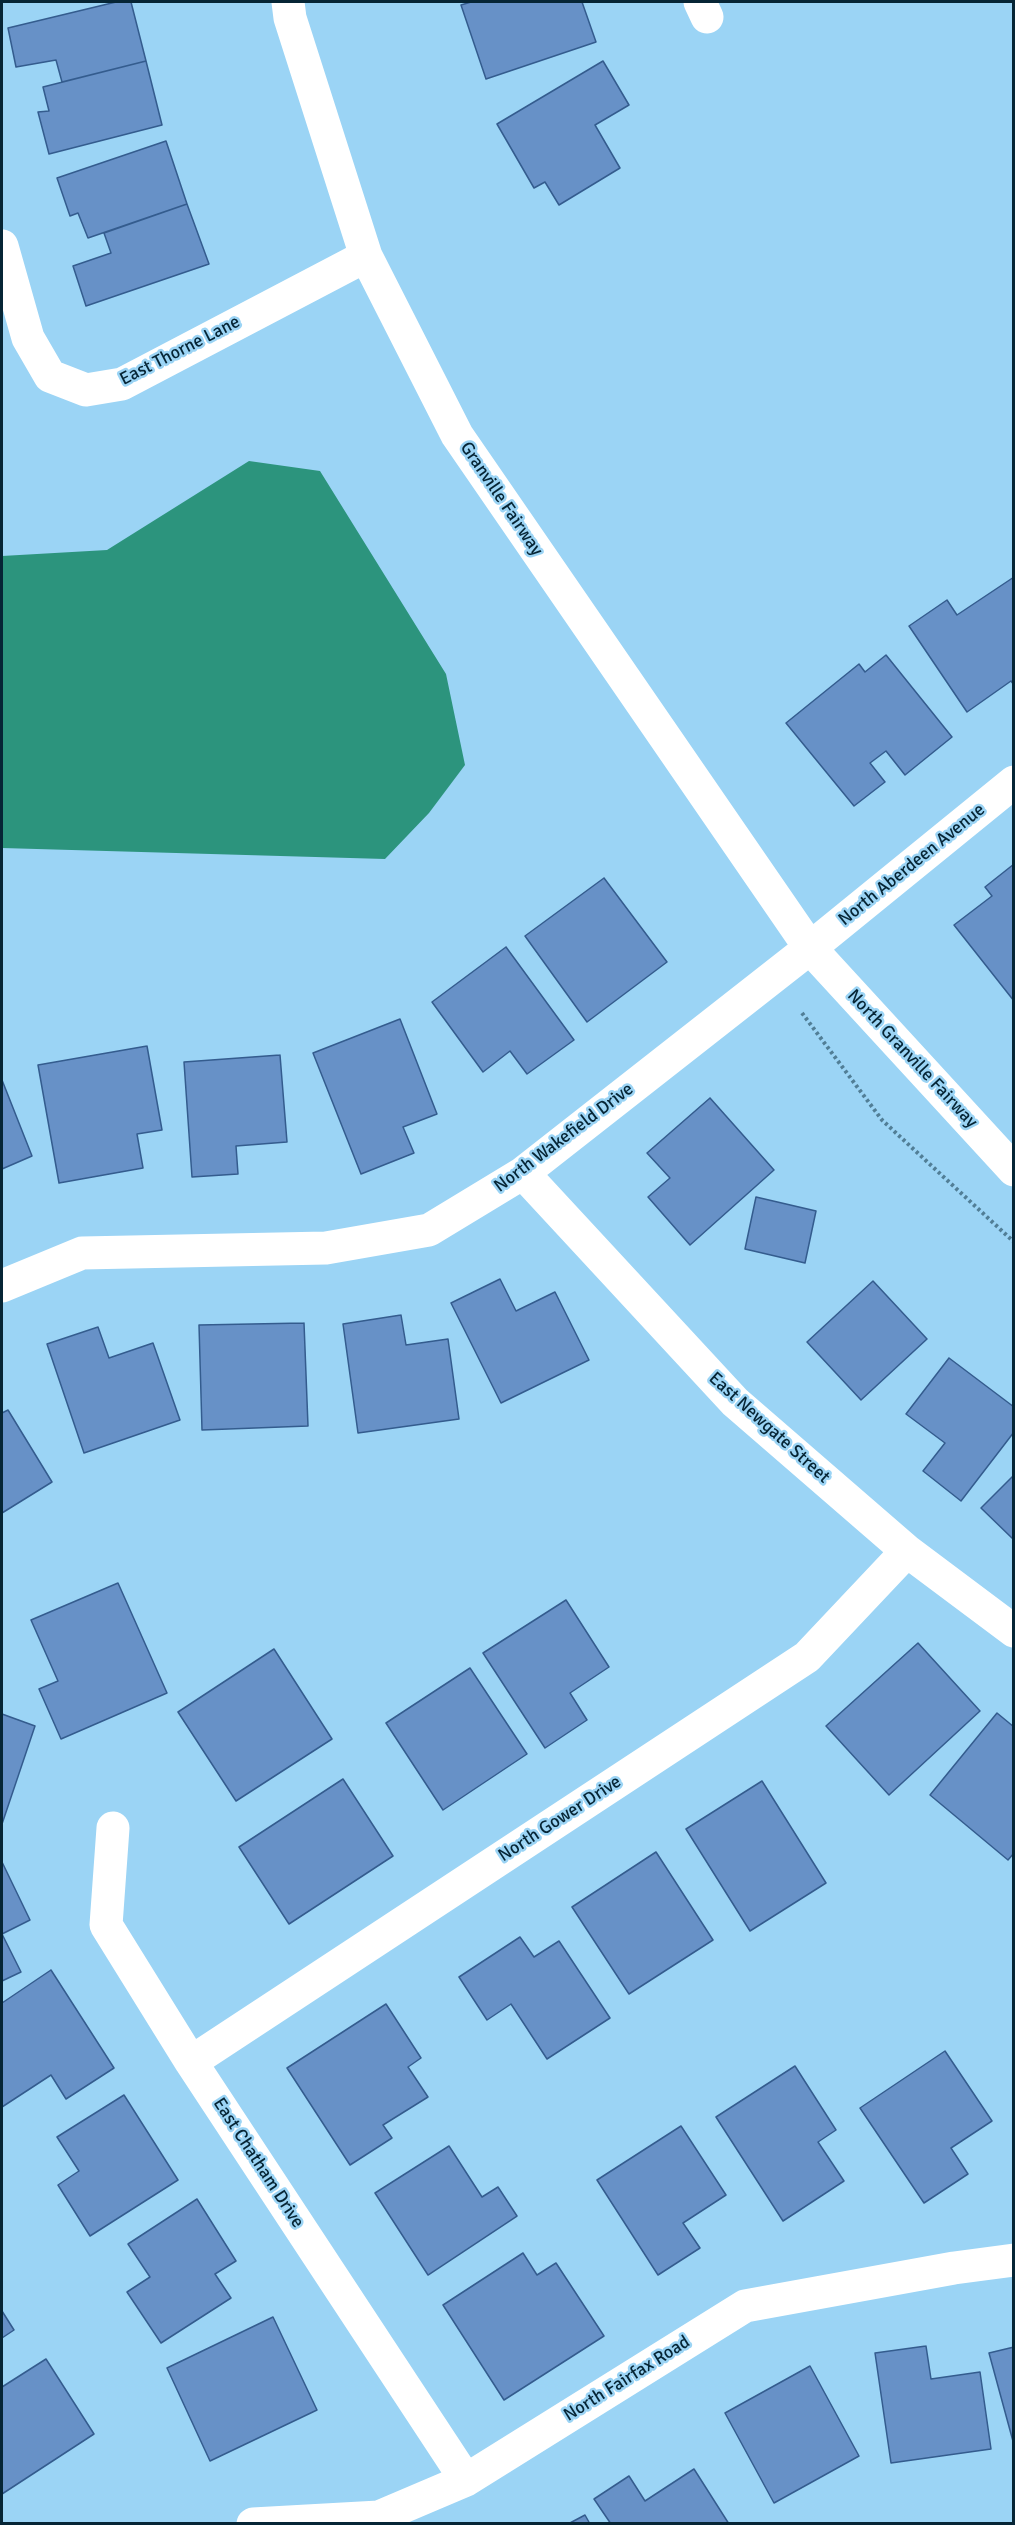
<!DOCTYPE html>
<html>
<head>
<meta charset="utf-8">
<style>
	body { margin:0 }
	#map { position:relative; width:1015px; height:2525px; overflow:hidden; background:#9bd4f5; font-family:Signika,sans-serif }
	canvas { display:block }
	.frame { position:absolute; inset:0; border:3px solid #062535; pointer-events:none }
</style>
</head>
<body>
<div id="map">
<canvas width="1015" height="2525"></canvas>
<div class="frame"></div>
</div>
<script>
const context = document.querySelector('canvas').getContext('2d');
context.lineJoin = 'round';
function fill(path, color) { context.fillStyle = color; context.fill(path, 'evenodd'); }
const shape = rows => new Path2D(rows.map(r => 'M' + r).join(''));
function strokePath(path, color, width, dash) { context.strokeStyle = color; context.lineWidth = width; context.lineCap = dash ? 'butt' : 'round'; context.setLineDash(dash || []); context.stroke(path); }
function write(font, color, halo, rows, align = 'center') {
  context.font = font + ' Signika,sans-serif'; context.lineWidth = 5; context.setLineDash([]); context.textBaseline = 'middle'; context.strokeStyle = halo; context.fillStyle = color; for (const [text, x, y, turn = 0] of rows) {
    context.save(); context.translate(x, y); context.rotate((+turn || 0) * Math.PI / 180); context.textAlign = isNaN(turn) ? turn : align; if (halo) context.strokeText(text, 0, 0); context.fillText(text, 0, 0); context.restore();
  }
}
fill(shape([
	[249,461,320,471,446,674,465,765,429,813,385,859,2,848,2,556,107,550]
]), '#2c947d');
const building = shape([
	[116,2,131,2,146,61,62,82,56,60,16,67,8,28,116,2],
	[471,2,582,2,596,42,486,79,461,5,471,2],
	[146,61,162,125,49,154,38,112,49,111,43,87,146,61],
	[603,61,629,105,595,125,620,168,559,205,545,182,534,188,497,124,603,61],
	[166,141,187,204,88,238,78,213,70,216,57,178,166,141],
	[187,204,209,264,86,306,73,266,111,253,104,233,187,204],
	[1014,577,1014,685,1011,681,967,712,909,626,947,600,957,615,1014,577],
	[886,655,952,737,905,775,886,751,870,763,885,782,854,806,786,723,859,664,865,672,886,655],
	[1014,864,1014,1001,954,925,992,896,985,887,1014,864],
	[604,878,667,962,587,1022,525,936,604,878],
	[506,947,574,1040,527,1074,510,1051,483,1072,432,1002,506,947],
	[400,1019,437,1114,403,1127,414,1153,361,1174,313,1053,400,1019],
	[147,1046,162,1130,137,1134,143,1168,59,1183,38,1065,147,1046],
	[280,1055,287,1142,236,1146,238,1174,192,1177,184,1062,280,1055],
	[2,1080,32,1156,2,1169,2,1080],
	[710,1098,774,1170,690,1245,648,1197,670,1178,647,1153,710,1098],
	[756,1197,816,1211,805,1263,745,1249,756,1197],
	[500,1279,516,1311,555,1292,589,1360,501,1403,451,1303,500,1279],
	[873,1281,927,1339,861,1400,807,1342,873,1281],
	[401,1315,406,1345,448,1339,459,1419,358,1433,343,1324,401,1315],
	[304,1323,308,1426,202,1430,199,1325,304,1323],
	[98,1327,109,1358,153,1343,180,1420,84,1453,47,1344,98,1327],
	[949,1358,1014,1407,1014,1432,961,1501,923,1471,945,1443,906,1414,949,1358],
	[8,1410,52,1482,2,1513,2,1413,8,1410],
	[1014,1475,1014,1540,981,1508,1014,1475],
	[118,1583,167,1693,61,1739,39,1689,58,1681,31,1620,118,1583],
	[566,1600,609,1667,570,1693,587,1720,545,1748,483,1653,566,1600],
	[918,1643,980,1711,889,1795,826,1726,918,1643],
	[274,1649,332,1739,236,1801,178,1712,274,1649],
	[470,1668,527,1754,443,1810,386,1723,470,1668],
	[997,1713,1014,1727,1014,1853,1008,1860,930,1795,997,1713],
	[2,1714,35,1726,2,1824,2,1714],
	[343,1779,393,1856,289,1924,239,1847,343,1779],
	[762,1781,826,1883,750,1931,686,1829,762,1781],
	[656,1852,713,1940,629,1994,572,1907,656,1852],
	[2,1862,30,1920,2,1934,21,1972,2,1981,2,1862],
	[520,1937,534,1957,559,1941,610,2018,547,2059,511,2004,487,2020,459,1977,520,1937],
	[51,1970,114,2068,66,2099,51,2075,2,2107,2,2003,51,1970],
	[386,2004,421,2058,408,2067,428,2097,383,2125,392,2138,350,2165,287,2068,386,2004],
	[945,2051,992,2121,951,2148,968,2174,924,2203,860,2108,945,2051],
	[795,2066,836,2130,818,2142,844,2181,783,2221,716,2117,795,2066],
	[124,2095,178,2180,90,2236,58,2185,79,2171,57,2137,124,2095],
	[681,2126,726,2195,683,2223,700,2248,658,2275,597,2180,681,2126],
	[449,2146,482,2197,498,2187,517,2216,428,2275,375,2193,449,2146],
	[197,2199,236,2261,215,2274,231,2298,161,2343,127,2292,150,2277,128,2244,197,2199],
	[523,2253,537,2275,556,2263,604,2336,504,2400,443,2305,523,2253],
	[2,2311,14,2330,2,2338,2,2311],
	[273,2317,317,2410,210,2461,167,2368,273,2317],
	[926,2346,931,2379,980,2372,991,2449,891,2463,875,2353,926,2346],
	[1014,2347,1014,2445,989,2353,1014,2347],
	[46,2359,94,2434,2,2494,2,2387,46,2359],
	[810,2366,859,2456,774,2503,725,2413,810,2366],
	[694,2469,729,2524,611,2524,594,2499,629,2476,645,2501,694,2469],
	[585,2515,590,2524,568,2524,585,2515]
]);
fill(building, '#6791c7');
strokePath(building, '#345c8e', 1.5);
strokePath(shape([
	[802,1013,882,1120,1014,1242]
]), '#517e96', 4, [3, 3]);
strokePath(shape([
	[288,2,290,18,366,256,457,435,810,948,1014,1170],
	[700,2,707,17],
	[2,246,28,338,50,376,86,390,122,384,366,256],
	[523,1173,735,1402,907,1551,1014,1631],
	[2,1286,82,1253,326,1248,429,1230,523,1173,810,948,1014,782],
	[113,1828,106,1925,191,2062,466,2480],
	[191,2062,807,1657,907,1551],
	[253,2524,379,2517,466,2480,745,2306,954,2268,1014,2260]
]), '#fff', 33);
write('18px', '#062535', '#9bd4f5', [
	["East Thorne Lane",180,351,-27],
	["Granville Fairway",501,499,56],
	["North Aberdeen Avenue",912,865,-39],
	["North Granville Fairway",912,1059,47],
	["North Wakefield Drive",564,1138,-37],
	["East Newgate Street",769,1428,42],
	["North Gower Drive",560,1819,-33],
	["East Chatham Drive",258,2163,57],
	["North Fairfax Road",627,2379,-32]
]);
</script>
</body>
</html>
